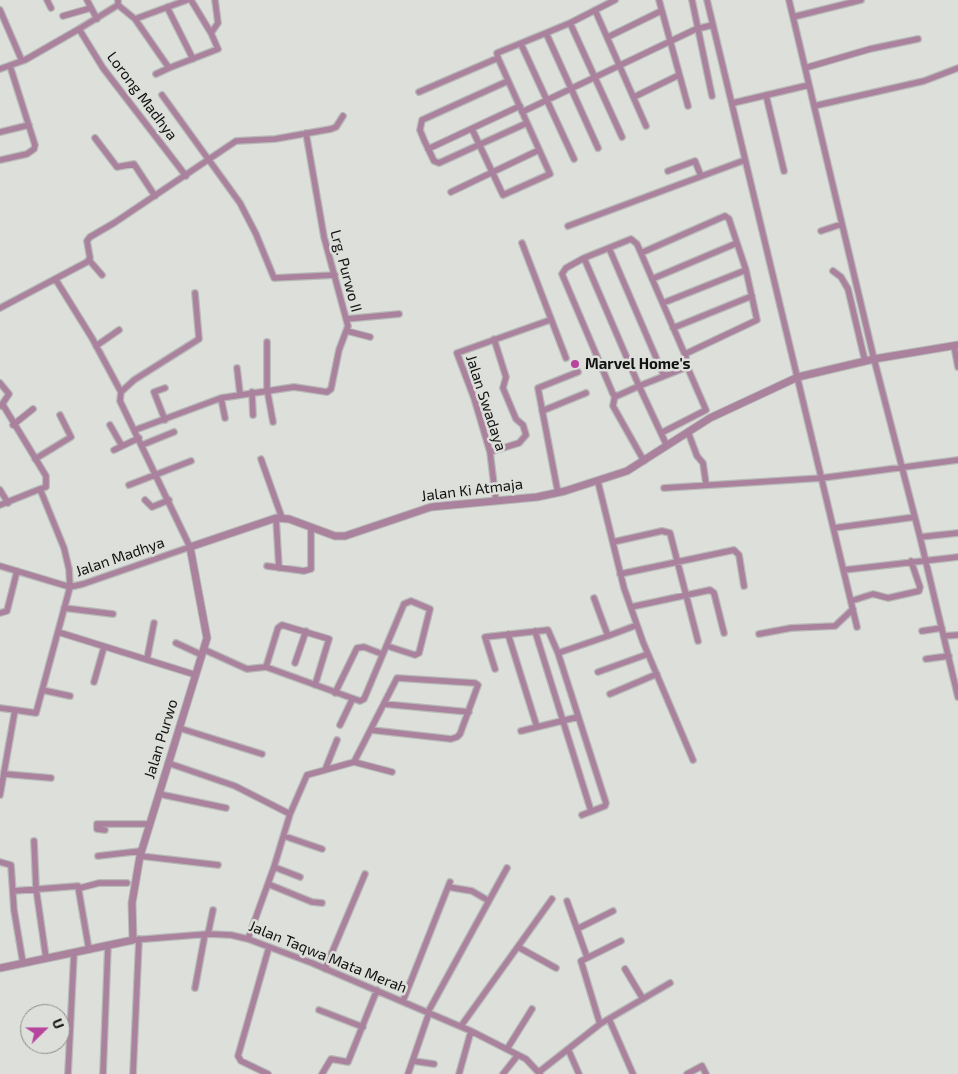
<!DOCTYPE html>
<html>
<head>
<meta charset="utf-8">
<style>
	body { margin:0 }
	#map { position:relative; width:958px; height:1074px; overflow:hidden; background:#dcdfda; font-family:"Exo 2",sans-serif }
	canvas { display:block }
	.north { position:absolute; left:20px; top:1004px; width:50px; height:50px; box-sizing:border-box; background:#dcdfda; border:1px solid #8b8d8a; border-radius:50%; rotate:68deg; font-size:14px; font-weight:700; line-height:20px; text-align:center; color:#111211 }
	.north::after { content:''; display:block; margin:auto; width:18px; height:22px; background:#b7449d; clip-path:polygon(50% 0,100% 100%,50% 72%,0 100%) }
</style>
</head>
<body>
<div id="map">
<canvas width="958" height="1074"></canvas>
<div class="north">U</div>
</div>
<script>
const context = document.querySelector('canvas').getContext('2d');
context.lineJoin = 'round';
const shape = rows => new Path2D(rows.map(r => 'M' + r).join(''));
function strokePath(path, color, width, dash) { context.strokeStyle = color; context.lineWidth = width; context.lineCap = dash ? 'butt' : 'round'; context.setLineDash(dash || []); context.stroke(path); }
function write(font, color, halo, rows, align = 'center') {
  context.font = font + ' "Exo 2",sans-serif'; context.lineWidth = 5; context.setLineDash([]); context.textBaseline = 'middle'; context.strokeStyle = halo; context.fillStyle = color; for (const [text, x, y, turn = 0] of rows) {
    context.save(); context.translate(x, y); context.rotate((+turn || 0) * Math.PI / 180); context.textAlign = isNaN(turn) ? turn : align; if (halo) context.strokeText(text, 0, 0); context.fillText(text, 0, 0); context.restore();
  }
}
const minor = shape([
	[47,0,51,8],
	[87,0,97,19],
	[191,0,211,33],
	[659,0,688,106],
	[692,0,712,96],
	[707,0,857,627],
	[789,0,874,359,920,537,958,697],
	[118,5,135,19,187,0],
	[167,7,193,59],
	[0,10,22,61],
	[595,10,646,126],
	[63,16,91,8],
	[793,17,861,0],
	[135,19,169,68,218,49,211,33,218,23,215,0],
	[570,23,615,0],
	[79,29,103,68,186,176],
	[546,33,570,23,622,137],
	[608,37,661,11],
	[521,44,574,159],
	[498,58,497,53,546,33,598,148],
	[805,68,870,49,918,39],
	[0,69,25,60,79,29,118,5,118,0],
	[156,74,169,68],
	[508,81,422,120,420,130,424,140,434,161,439,163,527,123],
	[419,92,498,58,550,174,503,195,472,129],
	[162,95,240,203,256,234,274,278,335,275],
	[766,95,784,171],
	[634,97,679,75],
	[733,103,809,85],
	[814,106,924,81,958,68],
	[522,112,696,29,713,25],
	[0,132,29,125],
	[95,138,117,167,134,164,155,196],
	[428,149,520,106],
	[0,160,27,154,34,149,35,145,10,66],
	[668,171,695,161,701,176],
	[451,192,539,150],
	[568,226,745,160],
	[821,231,842,224],
	[522,243,566,358],
	[609,248,664,376],
	[641,253,725,216,729,219,737,243],
	[584,258,566,268,562,274,613,394,617,396,639,386,682,369,686,364,686,357,637,244,631,239,584,258,639,386,667,446],
	[89,260,102,275],
	[833,271,841,277,848,289,865,361],
	[652,279,737,243,746,270,663,303],
	[56,280,92,338,121,392],
	[0,308,87,262,90,258,87,241,90,237,114,223,236,141,275,139,331,129,336,127,343,116],
	[346,319,399,314],
	[673,328,752,296],
	[347,331,370,337],
	[267,342,267,389,273,422],
	[96,346,119,330],
	[954,346,958,367],
	[685,354,757,320,746,270],
	[237,368,240,394],
	[0,383,9,394,1,406],
	[165,388,154,392,165,420],
	[121,392,134,380,199,339,195,293],
	[252,392,253,415],
	[615,395,613,406,644,461],
	[221,398,225,418],
	[542,411,586,393],
	[13,425,33,409],
	[110,425,122,446],
	[135,430,221,398,294,387,327,392,331,389,339,350,348,326,324,237,306,133],
	[688,432,697,456,703,463,706,484],
	[661,433,706,410,686,364],
	[142,445,174,432],
	[114,450,139,438],
	[490,452,519,443,526,435,523,425,516,419,503,388,506,377,494,339],
	[35,459,71,437,60,415],
	[261,459,282,518],
	[598,482,624,588,643,642,693,760],
	[129,485,191,461],
	[664,488,822,478,958,460],
	[0,490,8,503],
	[558,493,538,388,578,372],
	[145,500,152,507,169,500],
	[496,501,490,452,474,398,457,353,550,320],
	[0,505,40,489],
	[276,518,279,568],
	[834,528,915,517],
	[920,537,958,533],
	[613,542,662,531,670,533,698,641],
	[0,566,70,587,83,584,190,547,120,401,121,392],
	[267,566,304,571,311,569,311,528],
	[844,570,958,557],
	[620,574,734,550,739,555,744,586],
	[594,598,608,636,637,625],
	[851,601,873,594,888,598,919,591,920,587,911,561],
	[631,607,710,590,714,593,724,633],
	[64,608,113,614],
	[0,613,7,611,17,571],
	[535,631,591,811],
	[922,631,942,628],
	[58,632,196,675],
	[508,634,537,727],
	[759,634,791,628,835,626,853,609],
	[944,636,958,635],
	[176,643,202,655],
	[205,650,247,669,266,667,360,701,364,699,404,604,411,601,430,609,419,653,415,655,387,646],
	[558,653,606,803,605,806,582,815],
	[147,659,154,623],
	[926,659,949,656],
	[295,663,306,631],
	[266,667,278,628,282,625,329,639,315,685],
	[495,669,485,637,548,630,558,653,608,636],
	[598,672,648,654],
	[94,682,104,647],
	[42,690,70,696],
	[335,693,357,648,364,647,382,654],
	[610,694,657,674],
	[384,704,469,712],
	[0,708,15,710],
	[340,725,352,700],
	[179,728,262,754],
	[521,731,578,717],
	[354,762,392,772],
	[168,763,235,786,290,814],
	[325,770,337,740],
	[5,774,51,778],
	[159,794,226,808],
	[0,795,15,710,36,713,70,587,69,569,64,548,40,489,46,487,46,476,3,405],
	[105,830,97,829,97,824,150,824],
	[284,836,322,849],
	[34,841,36,888,46,958],
	[98,856,141,851],
	[140,856,218,865],
	[0,862,11,865,14,910,23,963],
	[274,867,300,877],
	[268,884,312,902,322,903],
	[448,887,472,891,489,901],
	[80,888,99,883,127,883],
	[13,891,78,886,89,950],
	[567,901,587,957],
	[577,929,613,911],
	[208,934,213,910],
	[248,939,274,867,290,814,307,775,354,762,397,678,475,683,478,685,460,734,457,737,451,739,371,730],
	[133,940,208,934,231,935,248,939,312,963,471,1031,526,1059,540,1074],
	[518,947,556,968],
	[325,969,365,874],
	[625,969,643,999],
	[195,988,205,934],
	[403,1001,450,882],
	[319,1010,363,1027],
	[428,1012,507,868],
	[609,1019,633,1074],
	[600,1024,670,983],
	[461,1026,552,899],
	[507,1049,532,1009],
	[568,1049,579,1074],
	[413,1061,434,1064],
	[539,1072,600,1024,581,961,621,941],
	[68,1074,74,953],
	[103,1074,108,945],
	[133,1074,139,939],
	[268,1074,241,1061,238,1056,269,947],
	[322,1074,331,1059,348,1062,377,990],
	[408,1074,429,1013],
	[459,1074,471,1031],
	[503,1074,518,1055],
	[687,1074,702,1066,706,1074]
]);
const tertiary = shape([
	[0,968,133,940,132,903,140,856,207,638,190,547,276,518,289,519,335,536,345,536,431,507,537,497,565,491,627,471,710,418,798,377,874,359,958,345]
]);
strokePath(minor, '#b7bab6', 8);
strokePath(tertiary, '#b7bab6', 9);
strokePath(minor, '#ab829e', 5.5);
strokePath(tertiary, '#ab829e', 7);
for (const [x, y, r, color] of [
	[575,364,5,"#b7449d"]
]) { const dot = new Path2D(); dot.arc(x, y, r, 0, 2 * Math.PI); context.fillStyle = color; context.fill(dot); strokePath(dot, '#dcdfda', 2); }
write('15px', '#111211', '#dcdfda', [
	["Lorong Madhya",142,96,53],
	["Lrg. Purwo II",346,271,75],
	["Jalan Swadaya",486,403,72],
	["Jalan Ki Atmaja",472,490,-7],
	["Jalan Madhya",120,557,-19],
	["Jalan Purwo",161,739,-73],
	["Jalan Taqwa Mata Merah",328,957,22]
]);
write('bold 15px', '#111211', '#dcdfda', [
	["Marvel Home's",585,364]
], 'left');
</script>
</body>
</html>
